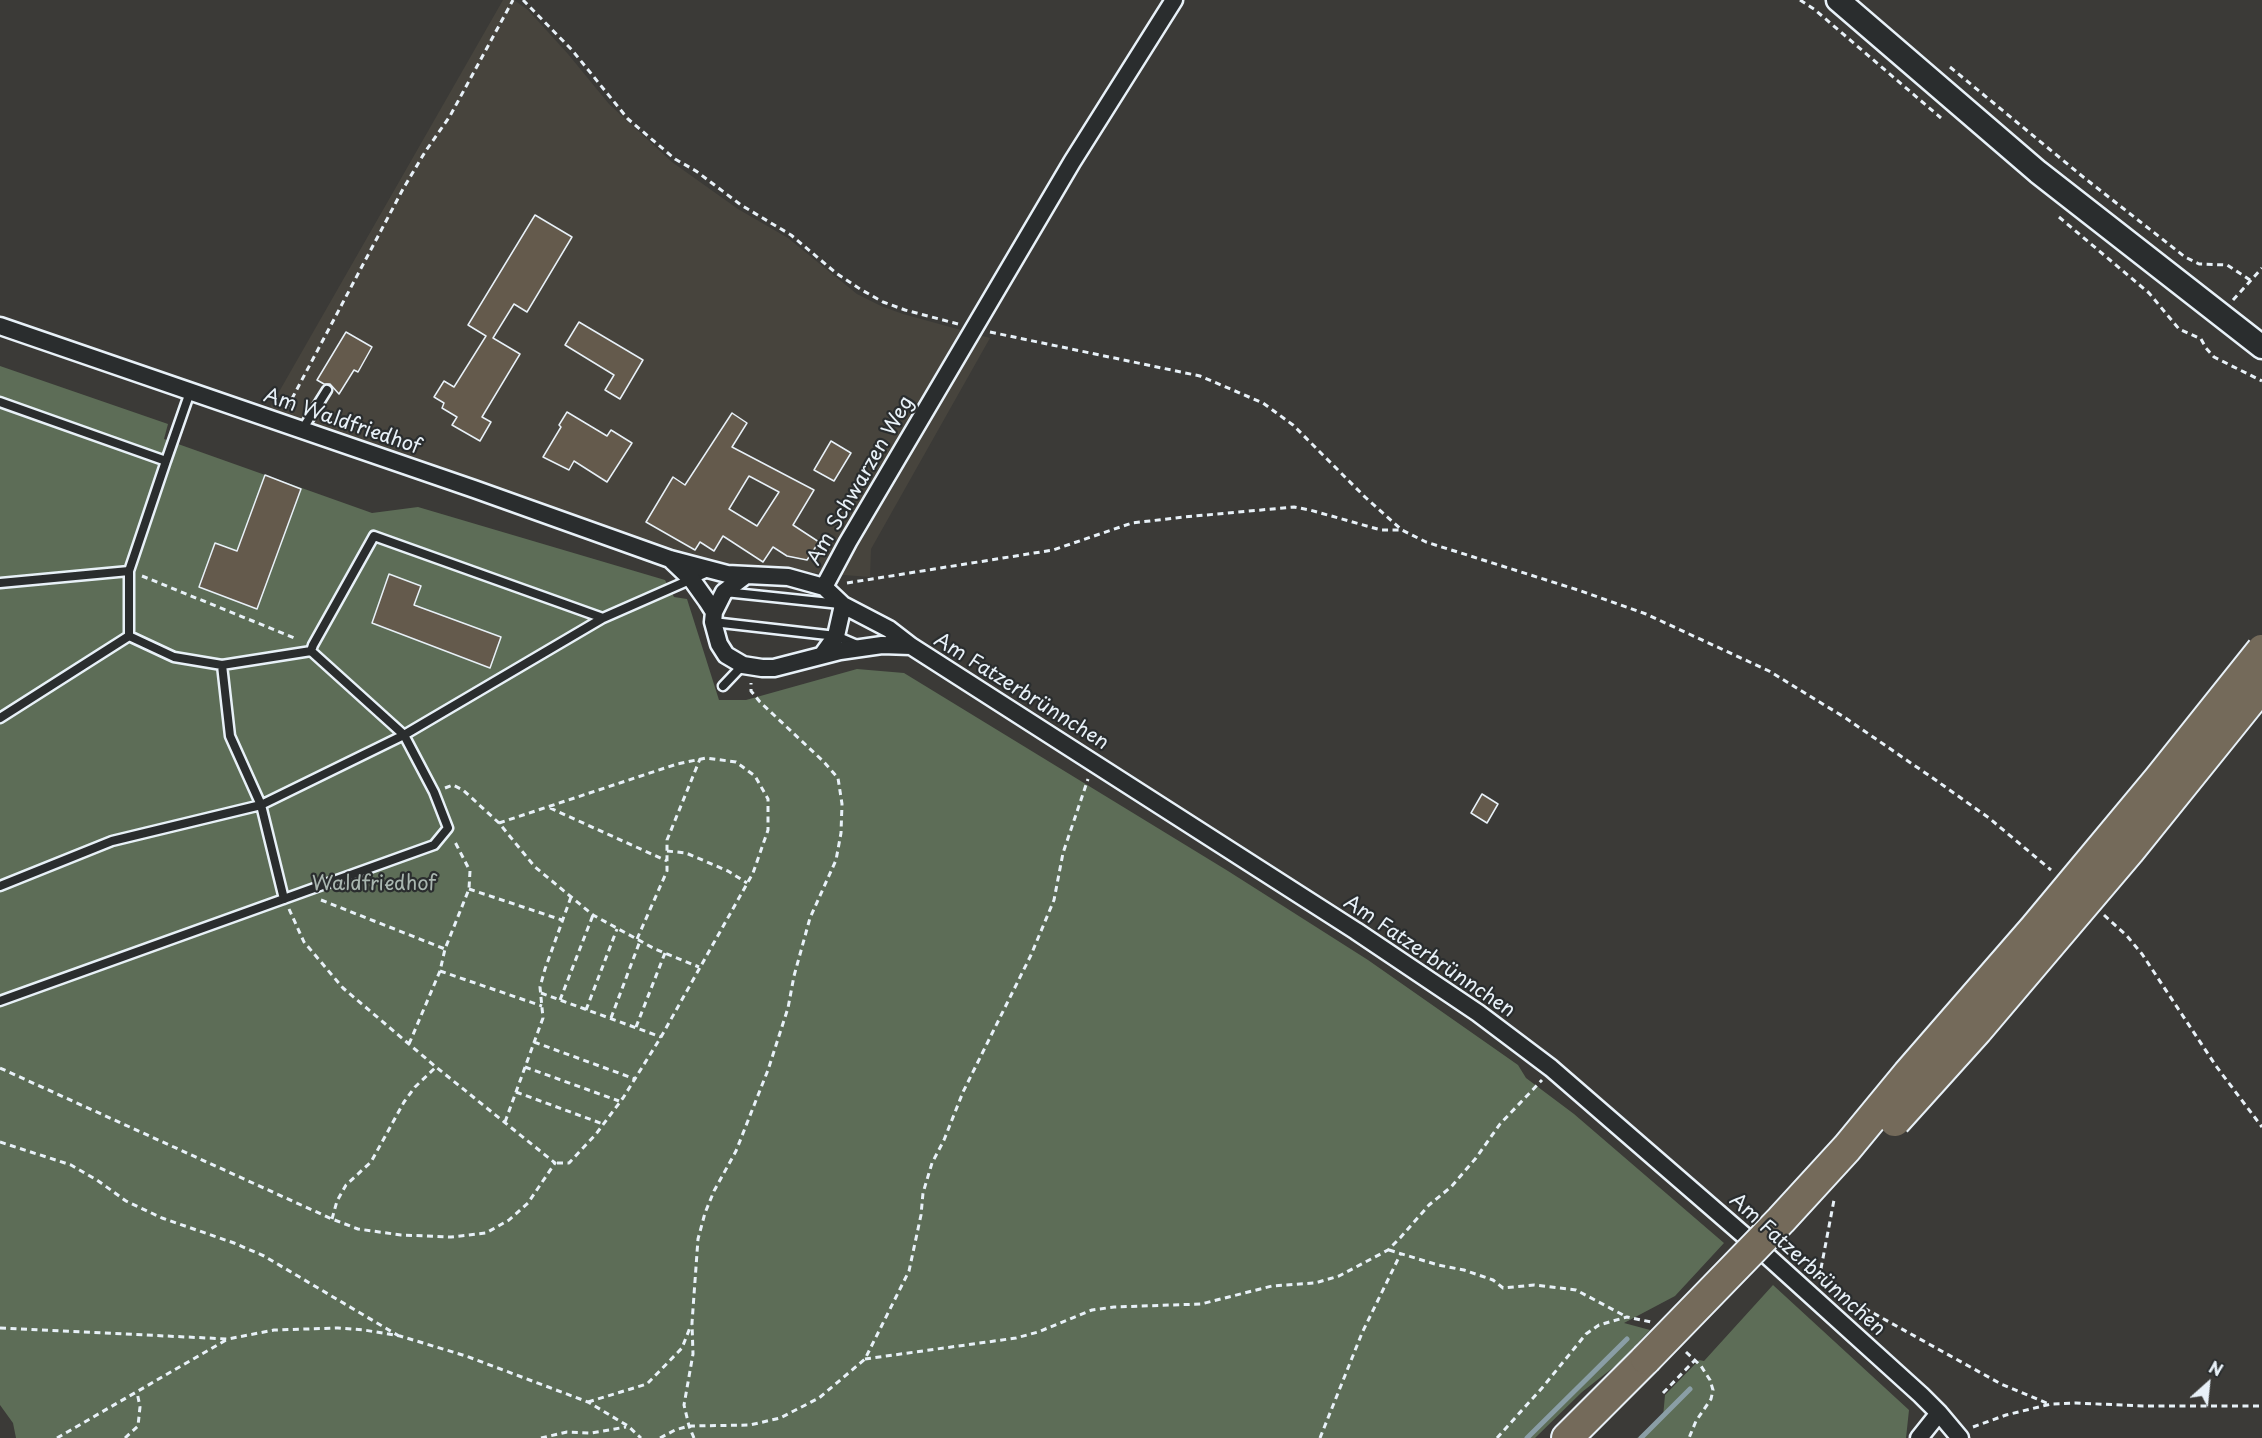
<!DOCTYPE html>
<html>
<head>
<meta charset="utf-8">
<style>
	body { margin:0 }
	#map { position:relative; width:2262px; height:1438px; overflow:hidden; background:#3b3a37; font-family:"Playpen Sans",sans-serif }
	canvas { display:block }
	.north { position:absolute; left:2178px; top:1354px; width:60px; height:60px; -webkit-text-stroke:4px #2a2d2e; paint-order:stroke; rotate:27deg; font-size:16px; font-weight:700; line-height:24px; text-align:center; color:#e8f1f8 }
	.north::after { content:''; display:block; margin:auto; width:21px; height:27px; background:#e8f1f8; clip-path:polygon(50% 0,100% 100%,50% 72%,0 100%) }
</style>
</head>
<body>
<div id="map">
<canvas width="2262" height="1438"></canvas>
<div class="north">N</div>
</div>
<script>
const context = document.querySelector('canvas').getContext('2d');
context.lineJoin = 'round';
function fill(path, color) { context.fillStyle = color; context.fill(path, 'evenodd'); }
const shape = rows => new Path2D(rows.map(r => 'M' + r).join(''));
function strokePath(path, color, width, dash) { context.strokeStyle = color; context.lineWidth = width; context.lineCap = dash ? 'butt' : 'round'; context.setLineDash(dash || []); context.stroke(path); }
function write(font, color, halo, rows, align = 'center') {
  context.font = font + ' "Playpen Sans",sans-serif'; context.lineWidth = 4.5; context.setLineDash([]); context.textBaseline = 'middle'; context.strokeStyle = halo; context.fillStyle = color; for (const [text, x, y, turn = 0] of rows) {
    context.save(); context.translate(x, y); context.rotate((+turn || 0) * Math.PI / 180); context.textAlign = isNaN(turn) ? turn : align; if (halo) context.strokeText(text, 0, 0); context.fillText(text, 0, 0); context.restore();
  }
}
fill(shape([
	[503,0,514,0,528,10,568,54,609,104,672,162,738,209,788,238,857,294,881,306,903,314,990,338,871,549,870,577,752,568,702,559,658,546,268,411]
]), '#47443d');
fill(shape([
	[0,366,168,424,164,439,372,513,418,507,665,580,674,597,687,599,719,700,746,700,857,669,904,673,1228,871,1368,960,1518,1065,1526,1078,1574,1114,1724,1243,1675,1296,1624,1323,1650,1330,1619,1363,1582,1392,1535,1438,16,1438,13,1423,0,1405],
	[1773,1285,1909,1410,1906,1438,1637,1438,1663,1417,1665,1395,1699,1360,1704,1361]
]), '#5d6d57');
strokePath(shape([
	[1527,1438,1627,1339],
	[1641,1438,1690,1389]
]), '#8a9ea6', 5);
const building = shape([
	[535,215,572,237,527,312,514,304,493,338,520,354,482,417,491,422,480,441,452,425,457,417,442,408,444,403,434,397,444,381,454,387,486,336,468,325,535,215],
	[579,322,643,360,620,399,605,390,614,375,565,345,579,322],
	[346,332,372,347,358,372,354,370,339,394,330,384,324,384,317,380,346,332],
	[567,412,607,436,611,430,632,443,607,482,574,461,569,470,543,457,561,427,559,425,567,412],
	[732,413,747,423,732,447,814,490,793,525,819,542,807,560,787,556,773,547,763,562,723,536,714,551,700,542,695,550,646,522,673,477,685,485,732,413],
	[749,476,779,492,757,526,729,509,749,476],
	[831,441,851,453,834,481,814,470,831,441],
	[265,475,301,489,257,609,199,587,215,543,237,551,265,475],
	[389,574,421,586,414,605,501,637,490,668,372,623,389,574],
	[1482,794,1498,804,1487,823,1471,813,1482,794]
]);
fill(building, '#645a4c');
strokePath(building, '#e8f1f8', 1.5);
const service = shape([
	[0,402,166,461,190,392],
	[302,430,327,390],
	[129,571,129,636],
	[0,583,129,571,166,461],
	[725,592,840,604],
	[713,622,836,636,857,645],
	[222,665,230,736,261,805,284,899],
	[723,686,743,665],
	[0,718,129,636,174,657,222,665,311,651,313,645,374,536,603,618,710,571],
	[0,886,112,841,261,805,404,735,603,618],
	[0,1001,434,845,448,828,434,792,404,735,311,651]
]);
const minor = shape([
	[0,326,474,489,670,559,727,574,788,577,824,587,843,605,889,629,911,646,1356,931,1478,1013,1551,1068,1762,1251,1921,1395,1939,1413,1960,1438],
	[672,561,692,580,707,601,714,612,713,622,719,644,726,655,743,665,762,668,774,668,840,651,882,645,911,646],
	[824,587,848,542,1072,162,1174,0],
	[714,612,724,592,745,576],
	[823,654,836,636,843,605],
	[1919,1438,1939,1413]
]);
const secondary = shape([
	[1838,0,2038,172,2262,347]
]);
const motorway = shape([
	[1567,1438,1646,1359]
]);
strokePath(service, '#e8f1f8', 13);
strokePath(minor, '#e8f1f8', 21);
strokePath(secondary, '#e8f1f8', 27);
strokePath(motorway, '#e8f1f8', 34);
strokePath(shape([
	[523,0,572,50,628,119,675,159,696,171,741,205,791,235,836,273,860,289,883,302,905,310,958,324],
	[1800,0,1814,9,1941,118],
	[1950,67,2082,176,2185,257,2199,264,2227,265,2250,280],
	[2059,217,2149,293,2179,329,2201,339],
	[2233,300,2262,268],
	[990,332,1200,376,1263,403,1293,425,1365,497,1402,530,1426,542,1578,590,1646,614,1769,671,1844,717,1937,781,1989,818,2051,870],
	[2201,339,2206,348,2214,357,2262,381],
	[287,408,403,189,425,152,450,116,513,0],
	[142,576,297,639],
	[847,583,1053,550,1132,523,1184,517,1294,507,1310,510,1381,530,1402,530],
	[445,788,453,785,463,790,499,823,535,867,593,915,655,949,699,967],
	[550,808,667,861],
	[499,823,677,764,706,758,736,762,755,776,768,799,768,830,753,873,661,1037,623,1098,596,1134,569,1163,555,1163],
	[667,851,686,853,728,871,747,883],
	[469,889,562,920],
	[321,900,445,949],
	[2104,915,2127,936,2142,954,2216,1066,2262,1127],
	[637,939,667,871,667,840,700,759],
	[440,971,542,1006],
	[541,993,661,1037],
	[560,1000,593,915],
	[586,1010,617,929],
	[611,1018,640,941],
	[636,1027,665,953],
	[534,1042,635,1079],
	[409,1044,440,971,445,949,469,889,470,871,455,842],
	[525,1067,619,1101],
	[0,1068,332,1219,358,1229,401,1235,451,1237,486,1233,509,1220,528,1203,555,1163,436,1067,343,988,304,942,289,909],
	[516,1092,603,1124],
	[505,1122,543,1018,540,987,545,969,571,897],
	[0,1142,71,1165,97,1180,126,1201,162,1218,234,1243,264,1256,399,1336],
	[332,1219,337,1201,346,1185,371,1162,404,1102,415,1087,436,1067],
	[1389,1250,1438,1265,1464,1270,1493,1280,1503,1288,1534,1285,1576,1290,1625,1316],
	[1819,1279,1834,1200],
	[1837,1293,2001,1384,2049,1404],
	[0,1328,228,1339,274,1330,338,1328,364,1330,400,1336,466,1356,588,1402,628,1426,641,1438],
	[1686,1352,1701,1366,1710,1380,1713,1390,1711,1399,1696,1421,1689,1438],
	[865,1359,1016,1338,1038,1332,1092,1310,1114,1307,1201,1304,1272,1286,1315,1283,1339,1276,1388,1250,1400,1238,1429,1205,1451,1187,1476,1158,1500,1124,1542,1080],
	[1663,1393,1695,1360],
	[588,1402,647,1384,682,1348,691,1325],
	[1973,1427,2006,1415,2051,1404,2076,1403,2143,1406,2262,1406],
	[57,1438,226,1340],
	[125,1438,138,1426,140,1407,137,1392],
	[541,1438,567,1432,591,1433,626,1427],
	[660,1438,675,1430,689,1426,750,1425,780,1418,819,1398,865,1359,909,1271,921,1215,923,1193,932,1163,944,1140,963,1092,1031,955,1054,900,1063,853,1088,779],
	[694,1438,689,1426,684,1405,693,1354,692,1323,698,1239,705,1213,714,1191,736,1151,768,1070,788,1008,794,976,810,918,836,860,841,833,842,804,838,778,823,761,760,702,751,691,751,683],
	[1320,1438,1362,1333,1401,1253],
	[1497,1438,1542,1388,1586,1334,1599,1325,1627,1317,1651,1322]
]), '#e8f1f8', 3, [6, 4.5]);
strokePath(service, '#2a2d2e', 8);
strokePath(minor, '#2a2d2e', 16);
strokePath(secondary, '#2a2d2e', 22);
strokePath(motorway, '#746a5a', 30);
const motorwayBridge = shape([
	[1895,1121,1977,1030,2129,851,2262,686],
	[1646,1359,1781,1220,1847,1148,1908,1074,2035,928,2159,779,2262,650]
]);
strokePath(motorwayBridge, '#e8f1f8', 34, []);
strokePath(motorwayBridge, '#746a5a', 30);
write('20px', '#e8f1f8', '#2a2d2e', [
	["Am Waldfriedhof",342,422,19],
	["Am Schwarzen Weg",861,481,-60],
	["Am Fatzerbrünnchen",1021,692,32],
	["Am Fatzerbrünnchen",1429,957,34],
	["Am Fatzerbrünnchen",1807,1265,42]
]);
write('20px', '#a9b6b0', '#2a2d2e', [
	["Waldfriedhof",374,884]
]);
</script>
</body>
</html>
